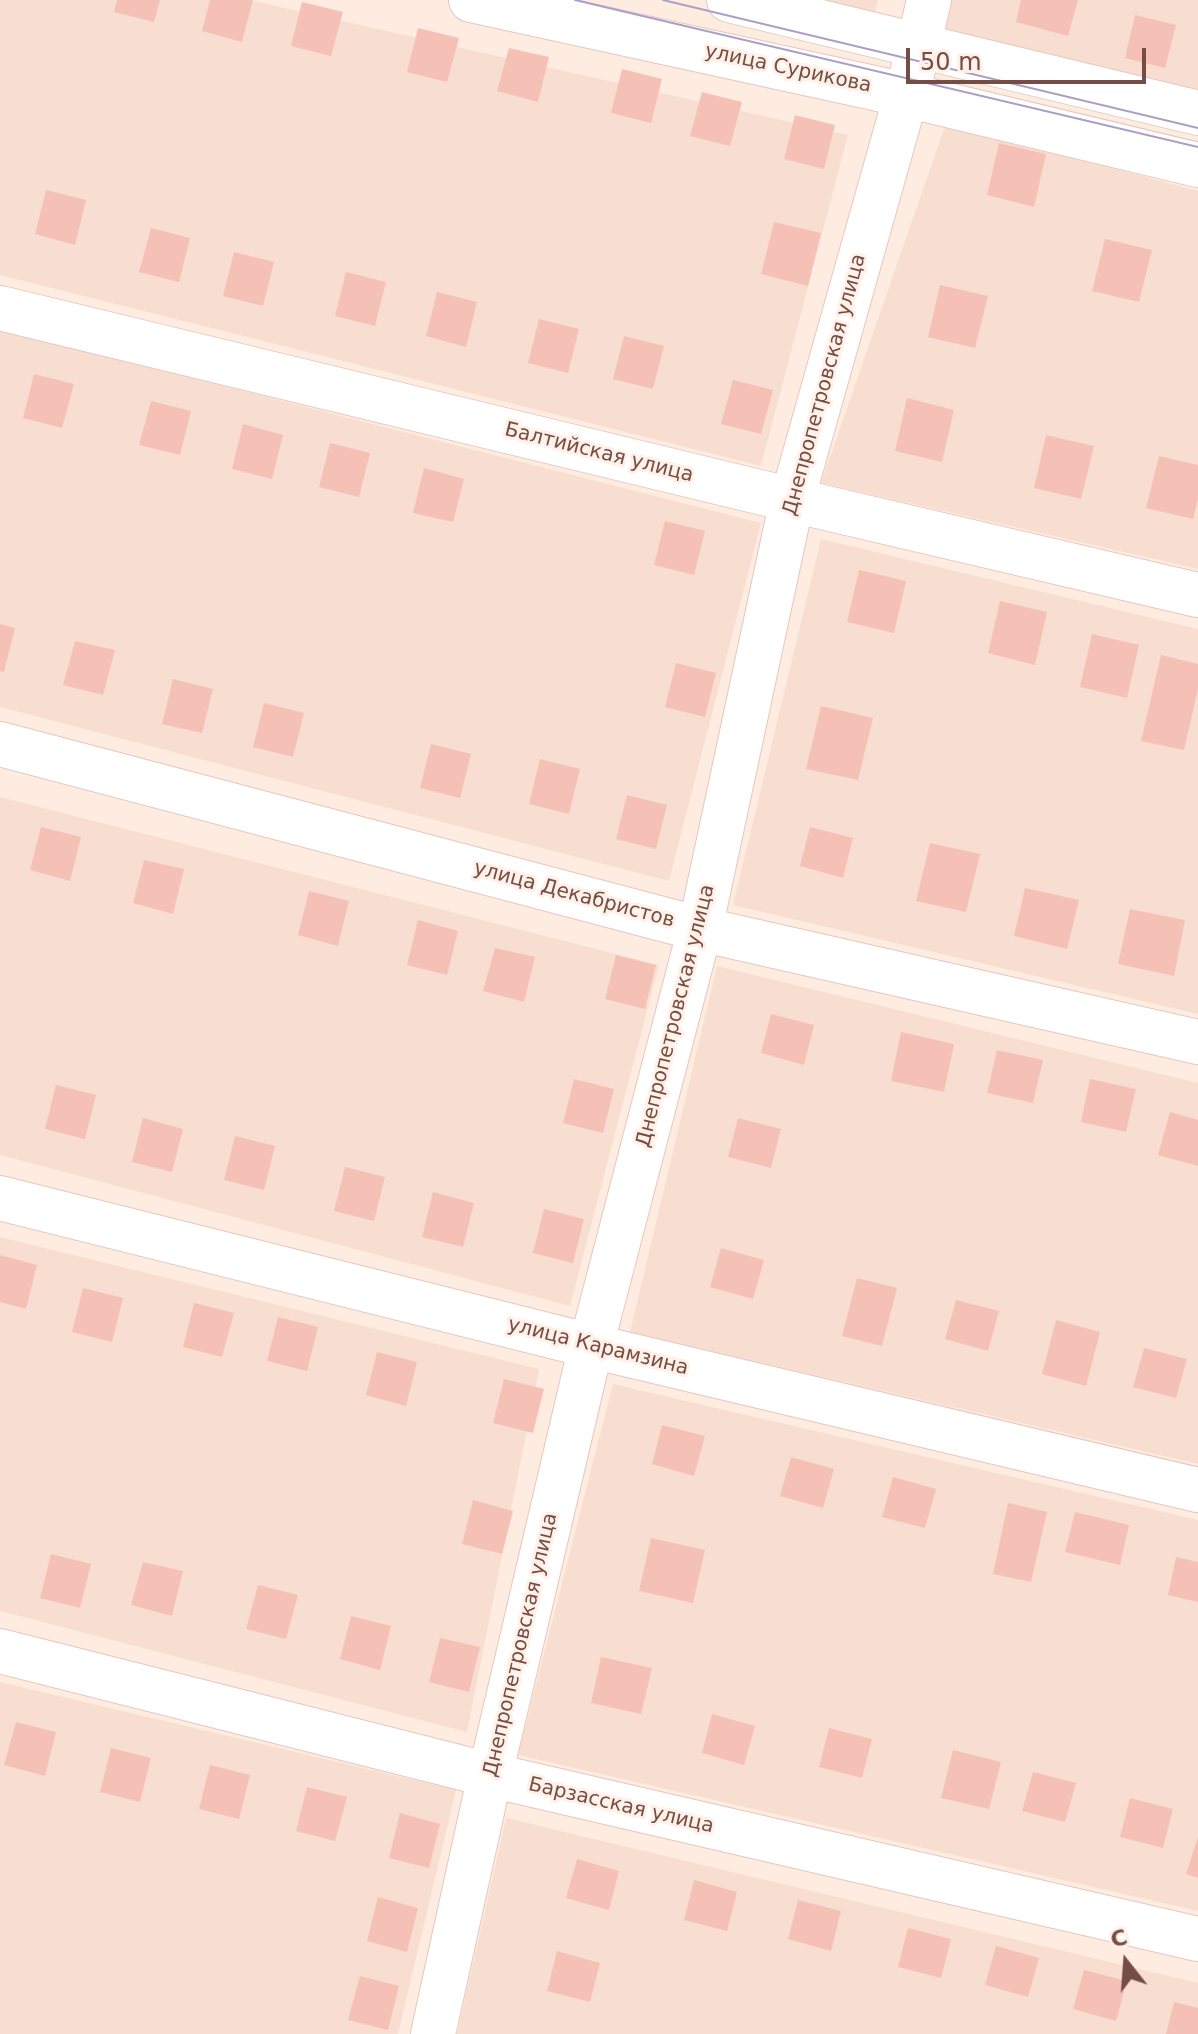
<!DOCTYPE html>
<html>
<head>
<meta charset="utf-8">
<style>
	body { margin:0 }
	#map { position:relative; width:1198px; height:2034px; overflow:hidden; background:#feece0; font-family:"DejaVu Sans",sans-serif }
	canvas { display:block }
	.north { position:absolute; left:1086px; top:1922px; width:80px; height:80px; -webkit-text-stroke:6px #fff1e8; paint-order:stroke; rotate:343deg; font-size:22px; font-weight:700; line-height:32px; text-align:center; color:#764c46 }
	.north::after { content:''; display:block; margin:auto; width:28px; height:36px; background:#764c46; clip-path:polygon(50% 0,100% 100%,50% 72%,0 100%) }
	.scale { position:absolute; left:906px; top:48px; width:240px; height:36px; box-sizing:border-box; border:4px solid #764c46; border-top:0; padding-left:10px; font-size:24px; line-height:28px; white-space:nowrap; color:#764c46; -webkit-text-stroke:6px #fff1e8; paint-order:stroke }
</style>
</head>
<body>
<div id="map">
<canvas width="1198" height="2034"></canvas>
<div class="north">С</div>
<div class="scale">50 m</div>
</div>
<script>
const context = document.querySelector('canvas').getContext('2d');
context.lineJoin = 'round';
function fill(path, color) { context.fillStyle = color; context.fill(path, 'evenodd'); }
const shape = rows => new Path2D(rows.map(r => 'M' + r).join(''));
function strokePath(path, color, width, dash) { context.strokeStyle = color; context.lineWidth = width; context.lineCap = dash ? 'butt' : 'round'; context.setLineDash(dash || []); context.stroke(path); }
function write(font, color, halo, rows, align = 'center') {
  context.font = font + ' "DejaVu Sans",sans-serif'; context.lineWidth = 6; context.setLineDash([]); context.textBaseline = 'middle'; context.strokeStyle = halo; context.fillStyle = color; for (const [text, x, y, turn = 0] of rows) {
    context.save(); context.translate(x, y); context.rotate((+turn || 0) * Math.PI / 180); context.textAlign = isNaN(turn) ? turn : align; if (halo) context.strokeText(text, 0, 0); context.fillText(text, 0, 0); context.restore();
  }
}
fill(shape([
	[0,0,249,0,848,135,761,466,0,275],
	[752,0,878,0,871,28],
	[943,0,1198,0,1198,100,935,35],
	[946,123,1198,191,1198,569,821,483],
	[0,329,761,523,669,881,0,707],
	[821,539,1198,629,1198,1014,733,905],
	[0,797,659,965,570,1306,0,1155],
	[717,966,1198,1083,1198,1464,630,1332],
	[0,1237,539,1369,467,1732,0,1611],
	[613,1384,1198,1520,1198,1911,518,1755],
	[0,1682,456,1790,398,2034,0,2034],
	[506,1818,1198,1983,1198,2034,457,2034]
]), '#f8ded1');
fill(shape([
	[117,0,160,0,154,22,114,12],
	[210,0,253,0,242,42,202,31],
	[1021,0,1078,0,1068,36,1016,22],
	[302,2,343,12,331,56,291,46],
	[1135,15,1176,25,1165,68,1125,58],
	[418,28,459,38,447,82,407,72],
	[509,48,549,57,538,102,497,91],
	[622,69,662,79,651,123,611,113],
	[702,92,742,102,730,146,690,136],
	[795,115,835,125,824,169,784,159],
	[999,143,1046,154,1034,207,987,195],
	[46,190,86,200,75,245,35,234],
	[774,222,821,233,808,286,761,274],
	[151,228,190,238,179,282,139,272],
	[1105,239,1152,250,1139,302,1092,291],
	[234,252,274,262,263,306,223,296],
	[346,272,386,282,375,326,335,316],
	[940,285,988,296,975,348,928,337],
	[437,292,477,302,466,347,426,336],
	[539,319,579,329,568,373,528,363],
	[624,336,664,346,653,389,613,379],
	[34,374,74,384,62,428,23,418],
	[733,380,773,390,761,434,721,424],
	[907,398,954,410,942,462,895,451],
	[151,401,191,411,180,455,139,445],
	[243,424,283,435,272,479,232,469],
	[1046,435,1094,446,1081,499,1034,488],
	[330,443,370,453,359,497,319,487],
	[1159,456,1198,465,1198,499,1193,519,1146,508],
	[424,468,464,479,453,522,413,513],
	[665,521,705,531,694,575,654,565],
	[859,570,906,581,894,633,847,622],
	[1000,601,1047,612,1035,665,988,653],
	[0,624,15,628,4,672,0,671],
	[1092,634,1139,645,1127,698,1080,687],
	[75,641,115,650,103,695,63,685],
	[1161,655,1198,664,1198,689,1184,750,1141,741],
	[676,663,716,673,705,717,665,707],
	[173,679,213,689,202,733,162,724],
	[264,703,304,713,293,757,253,747],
	[821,706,873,718,858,780,806,769],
	[431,744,471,754,460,798,420,788],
	[540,759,580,769,569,814,529,804],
	[627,795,667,805,656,849,616,839],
	[41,827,81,837,70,881,30,870],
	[810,827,853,838,843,878,800,866],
	[930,843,980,854,966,912,916,901],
	[144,860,184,869,173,914,133,903],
	[1025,888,1079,900,1067,949,1014,936],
	[309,891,349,901,338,946,298,935],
	[1130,909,1185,920,1174,976,1118,964],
	[418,920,458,931,447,975,407,965],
	[495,948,535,957,524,1002,483,991],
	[616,955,656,965,645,1009,605,999],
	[771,1014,814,1025,804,1065,761,1053],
	[901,1032,954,1044,944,1092,891,1081],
	[997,1050,1043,1060,1033,1103,987,1093],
	[574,1079,614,1089,603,1133,563,1123],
	[1090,1079,1136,1089,1126,1132,1081,1122],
	[56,1085,96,1095,85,1139,45,1129],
	[1170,1112,1198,1120,1198,1166,1158,1155],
	[143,1118,183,1129,172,1172,132,1162],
	[738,1118,781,1129,771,1168,728,1157],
	[235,1136,275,1146,264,1190,224,1180],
	[345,1167,385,1177,374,1221,334,1211],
	[433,1192,474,1203,463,1247,422,1237],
	[544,1209,584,1219,573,1263,533,1253],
	[721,1248,764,1260,753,1299,710,1287],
	[0,1255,37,1265,26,1309,0,1302],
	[857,1278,897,1288,882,1346,842,1336],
	[83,1288,123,1298,112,1342,72,1332],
	[956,1300,999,1311,988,1351,945,1339],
	[194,1303,234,1313,222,1357,183,1347],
	[278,1317,318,1327,307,1371,267,1361],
	[1056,1320,1100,1332,1086,1386,1042,1374],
	[1144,1348,1187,1359,1176,1398,1133,1387],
	[377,1352,417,1362,406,1406,366,1395],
	[504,1379,544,1389,533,1433,493,1423],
	[662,1425,705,1436,694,1476,652,1464],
	[791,1457,834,1469,823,1508,780,1496],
	[893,1477,936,1489,925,1528,882,1517],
	[473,1500,513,1511,502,1554,462,1544],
	[1008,1503,1047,1512,1031,1582,993,1574],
	[1075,1512,1129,1525,1120,1565,1065,1552],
	[651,1538,705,1550,693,1603,639,1591],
	[51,1554,91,1564,80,1608,40,1598],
	[1176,1557,1198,1562,1198,1602,1168,1595],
	[143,1562,183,1571,172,1616,131,1605],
	[258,1585,298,1595,286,1639,246,1629],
	[351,1616,391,1626,380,1670,340,1659],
	[440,1638,480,1647,469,1692,429,1682],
	[601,1657,652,1668,641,1714,591,1703],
	[712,1714,755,1726,744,1765,702,1753],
	[16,1722,56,1732,45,1776,4,1765],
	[829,1728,872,1739,862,1778,819,1767],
	[111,1748,151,1758,140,1802,100,1792],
	[953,1750,1001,1762,989,1809,941,1798],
	[210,1765,250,1775,239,1819,199,1809],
	[1033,1772,1076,1783,1065,1822,1022,1811],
	[307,1787,347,1797,335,1841,296,1831],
	[1130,1798,1173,1809,1163,1848,1120,1837],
	[400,1813,440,1824,429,1868,389,1858],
	[1198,1837,1198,1878,1186,1874],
	[577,1859,619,1871,609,1910,566,1898],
	[694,1880,737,1892,727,1931,684,1920],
	[378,1897,418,1908,407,1952,367,1941],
	[798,1900,841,1911,831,1951,788,1939],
	[908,1928,951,1939,941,1978,898,1967],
	[996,1946,1039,1958,1028,1997,985,1985],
	[557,1951,600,1963,590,2002,547,1991],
	[1084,1970,1127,1981,1116,2021,1073,2009],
	[360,1976,399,1986,388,2030,348,2020],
	[1174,2002,1198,2008,1198,2034,1166,2034]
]), '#f5c1b6');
const minor = shape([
	[471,0,906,95,1198,165],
	[729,0,1198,113],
	[0,308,792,500,1198,595],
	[0,744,700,929,1198,1042],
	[0,1198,591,1346,1198,1490],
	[0,1651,490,1775,1198,1939],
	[433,2034,490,1775,591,1346,700,929,792,500,911,78,929,0]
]);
strokePath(minor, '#e5c7be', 46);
strokePath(minor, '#fff', 44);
strokePath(shape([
	[575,0,1198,147],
	[663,0,1198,128]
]), '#ab9fc7', 2);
write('20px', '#764c46', '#fff1e8', [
	["улица Сурикова",788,69,12],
	["Днепропетровская улица",825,385,-75],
	["Балтийская улица",599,453,14],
	["улица Декабристов",574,895,15],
	["Днепропетровская улица",676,1016,-76],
	["улица Карамзина",598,1347,14],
	["Днепропетровская улица",521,1645,-77],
	["Барзасская улица",621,1806,13]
]);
</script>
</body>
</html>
